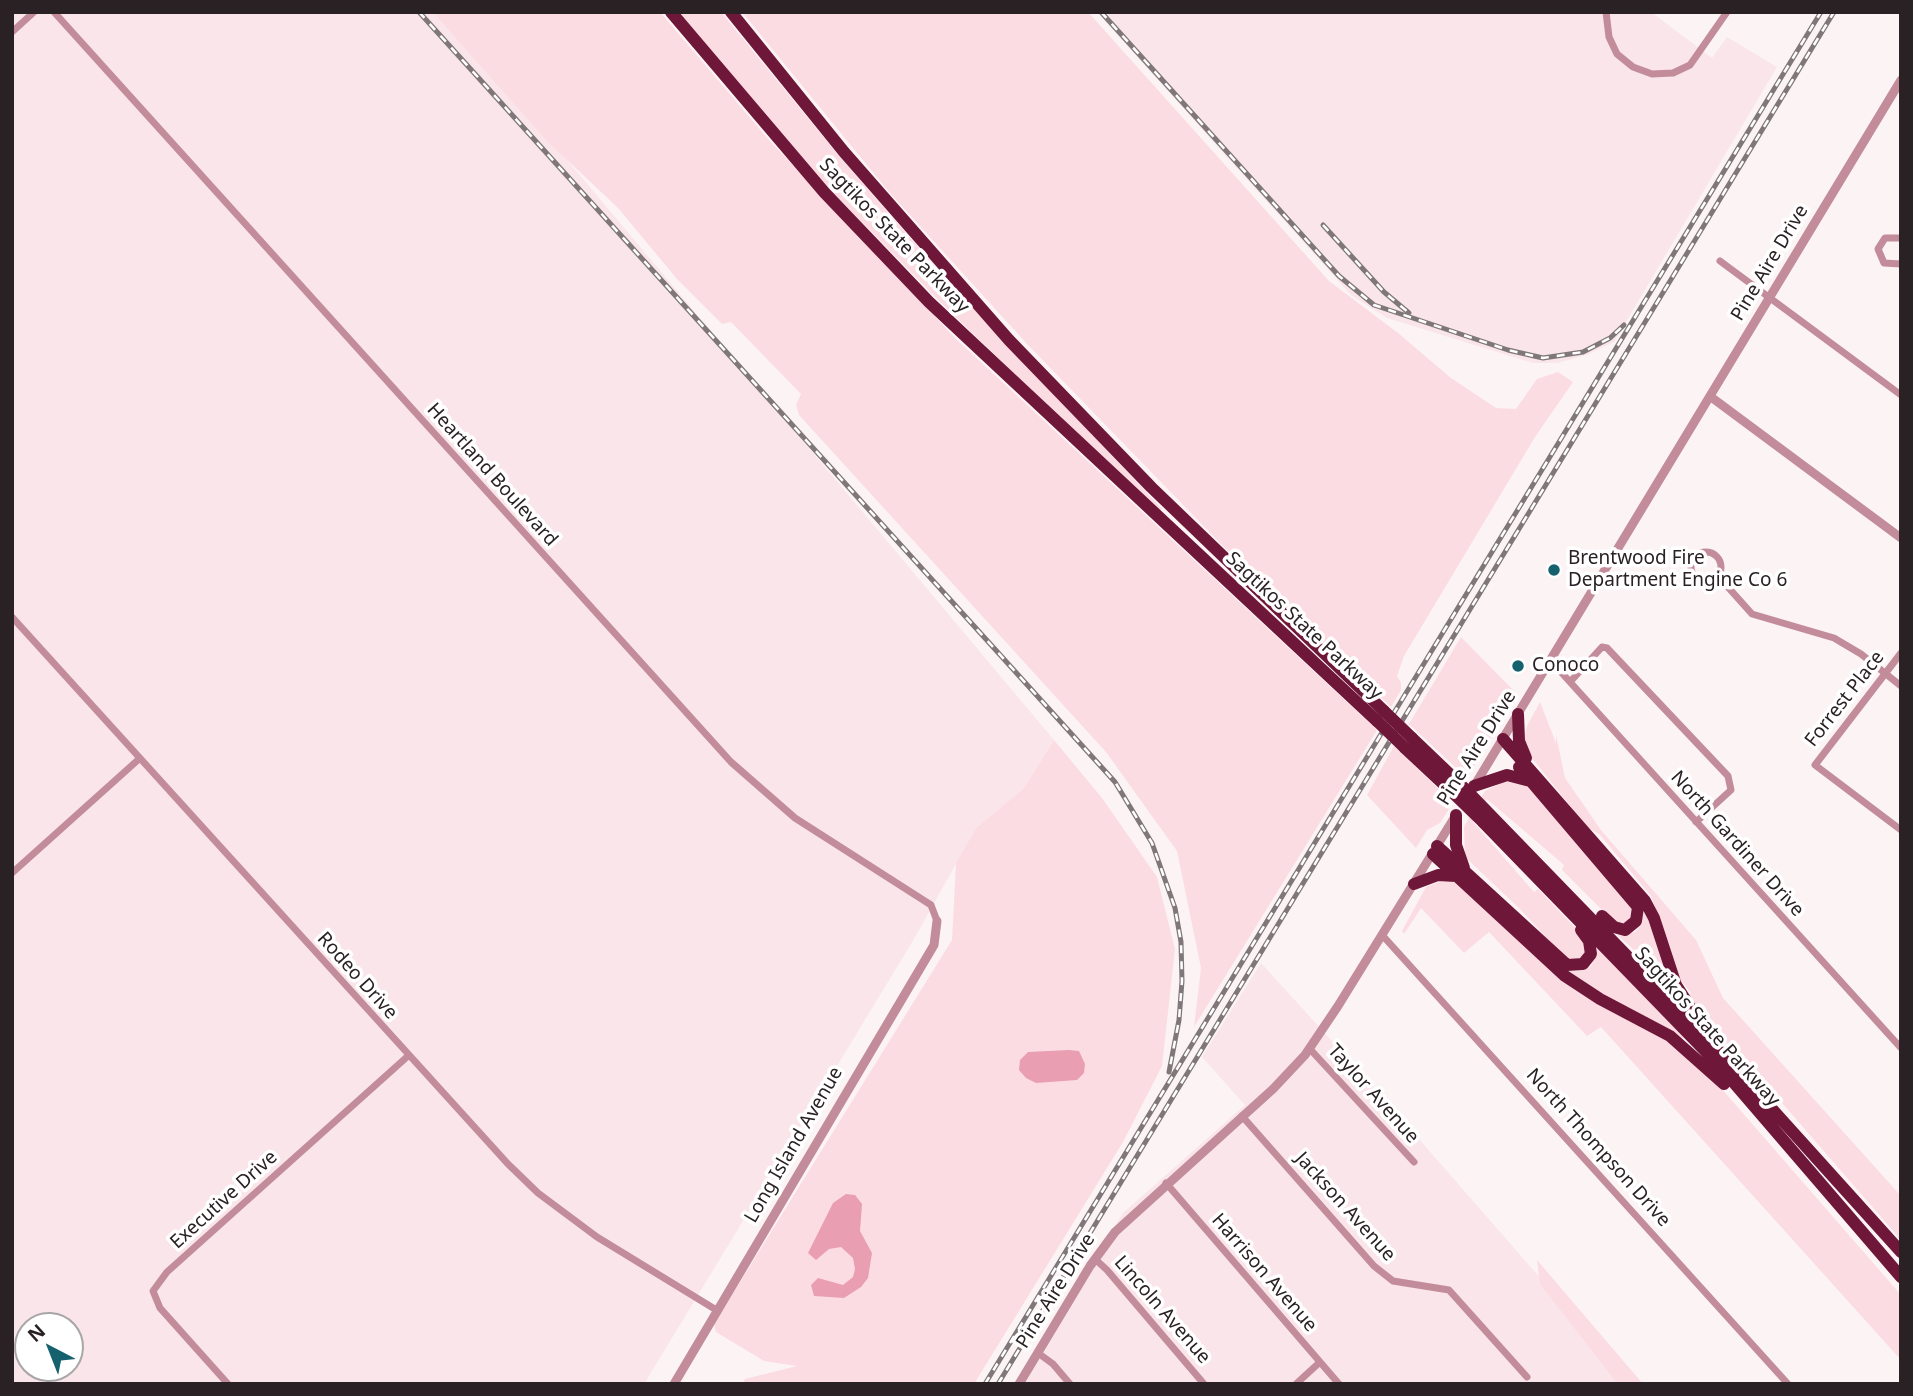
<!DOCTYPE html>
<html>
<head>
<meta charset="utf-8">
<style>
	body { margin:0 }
	#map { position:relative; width:1913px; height:1396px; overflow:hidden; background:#fcf3f5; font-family:"Noto Sans",sans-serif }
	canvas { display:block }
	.frame { position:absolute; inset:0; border:14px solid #292123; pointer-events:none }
	.north { position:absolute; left:14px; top:1312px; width:70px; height:70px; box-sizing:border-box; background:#fff; border:2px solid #a9a6a7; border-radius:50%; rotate:318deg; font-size:19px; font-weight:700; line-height:28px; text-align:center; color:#292123 }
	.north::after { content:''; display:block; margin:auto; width:24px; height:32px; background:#16616e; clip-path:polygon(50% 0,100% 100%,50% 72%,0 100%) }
</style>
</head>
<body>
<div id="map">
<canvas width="1913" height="1396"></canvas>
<div class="frame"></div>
<div class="north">N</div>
</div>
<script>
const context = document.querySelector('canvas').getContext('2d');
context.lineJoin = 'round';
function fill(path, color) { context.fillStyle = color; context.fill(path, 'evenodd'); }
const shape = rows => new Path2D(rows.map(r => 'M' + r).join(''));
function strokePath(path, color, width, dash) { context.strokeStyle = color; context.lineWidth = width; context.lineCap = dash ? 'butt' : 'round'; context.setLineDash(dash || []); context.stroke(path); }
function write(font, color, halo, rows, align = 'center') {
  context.font = font + ' "Noto Sans",sans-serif'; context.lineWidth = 7; context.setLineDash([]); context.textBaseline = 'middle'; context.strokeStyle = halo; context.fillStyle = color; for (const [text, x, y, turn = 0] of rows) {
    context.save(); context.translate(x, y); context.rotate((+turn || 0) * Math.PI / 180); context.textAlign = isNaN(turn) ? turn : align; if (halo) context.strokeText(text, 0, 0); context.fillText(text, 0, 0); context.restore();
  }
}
fill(shape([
	[12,12,443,12,1054,740,1024,788,976,828,914,939,644,1384,12,1384],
	[28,1326,70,1326,70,1368,28,1368],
	[1097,12,1651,12,1712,58,1727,37,1777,67,1614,342,1586,355,1557,363,1533,363,1387,318,1351,295],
	[1261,963,1362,1074,1633,1384,1019,1384,1123,1213,1245,1105,1202,1057]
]), '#f9e5ea');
fill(shape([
	[433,12,660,12,769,140,956,339,1377,730,1194,1027,1201,968,1177,851,1106,752,799,415,796,405,801,394,731,322,722,324,677,279,618,208,548,142],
	[677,12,721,12,839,156,950,284,1162,509,1158,512,936,298,817,176],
	[742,12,1088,12,1329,281,1398,333,1451,378,1496,408,1516,409,1537,379,1558,372,1573,382,1535,437,1404,656,1397,676,1401,683,1401,690,1391,707,1255,579,1028,345,889,192],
	[1461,637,1517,694,1467,778,1409,724],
	[1540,702,1556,743,1556,735,1565,778,1601,830,1696,940,1723,998,1901,1196,1901,1240,1770,1089,1703,1019,1689,996,1691,993,1679,978,1651,896,1600,835,1586,826,1527,752,1524,740,1527,726],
	[1054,740,1102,798,1157,877,1175,949,1162,1066,1123,1142,974,1384,742,1384,745,1379,797,1366,764,1361,716,1332,714,1324,952,940,956,863,976,828,1024,788],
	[1394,746,1453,803,1440,823,1427,830,1416,848,1367,795],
	[1505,781,1527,785,1634,907,1629,924,1614,922,1562,870,1564,865,1487,799,1473,822,1534,892,1538,889,1585,938,1585,958,1566,959,1520,909,1465,857,1464,827,1485,791],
	[1446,879,1458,882,1560,978,1664,1038,1701,1065,1901,1295,1901,1360,1601,1027,1587,1036,1489,932,1464,953,1421,908,1404,934,1402,931,1426,887],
	[1645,906,1673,984,1617,935,1635,932,1640,926],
	[1597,945,1684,1036,1681,1040,1589,989,1568,971,1582,971,1591,966,1596,957],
	[1537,1260,1643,1384,1618,1384,1540,1284]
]), '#fcdce3');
fill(shape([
	[1069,1050,1079,1051,1085,1064,1084,1073,1077,1080,1036,1083,1026,1078,1019,1070,1020,1060,1028,1052],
	[846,1194,855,1195,862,1204,860,1231,872,1253,868,1278,861,1287,844,1298,814,1296,811,1285,818,1278,843,1285,853,1277,855,1269,853,1258,841,1247,829,1249,816,1260,808,1253,833,1203]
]), '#ea9eb2');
strokePath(shape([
	[54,12,731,762,795,818,931,905,937,921],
	[1606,12,1609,37,1617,54,1633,67,1652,74,1673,73,1690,65,1727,12],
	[12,32,34,12],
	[1901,238,1885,238,1878,249,1884,263,1901,264],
	[1720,261,1901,395],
	'1691 567a15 15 0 1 1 30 0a15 15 0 1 1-30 0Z',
	[1718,576,1752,614,1834,638,1861,654,1901,686],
	[12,617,508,1164,538,1193,597,1237,718,1311],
	[1901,653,1815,765,1901,830],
	[1551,661,1901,1048],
	[1570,682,1602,647,1607,648,1728,776,1731,790,1696,822],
	[12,873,139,759],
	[1383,936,1788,1384],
	[1309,1048,1414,1162],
	[1242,1116,1374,1266,1393,1281,1449,1290,1527,1377],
	[1166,1183,1339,1384],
	[1095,1259,1107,1270,1204,1384],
	[1038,1353,1053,1364,1070,1384],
	[228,1384,160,1308,153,1291,167,1272,408,1056],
	[1296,1384,1320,1362]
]), '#c38c9a', 7);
strokePath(shape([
	[1711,397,1901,538],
	[1473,788,1901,80],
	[674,1384,934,945,937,921],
	[1019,1384,1090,1266,1115,1232,1273,1089,1305,1055,1338,1006,1456,815]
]), '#c38c9a', 9);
strokePath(shape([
	[671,12,824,192,929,302,1377,721],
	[731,12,844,152,1009,340,1151,487,1384,711],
	[1518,714,1519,741,1526,758],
	[1412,738,1457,781],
	[1503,739,1645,901,1654,918,1676,985,1699,1021],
	[1405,748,1451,791],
	[1519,767,1638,907,1636,921,1625,930,1614,927,1602,916],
	[1474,786,1507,775,1530,781],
	[1469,793,1726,1058,1901,1252],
	[1456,815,1456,845,1464,868],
	[1483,822,1717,1063,1901,1277],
	[1437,846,1567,965,1583,964,1591,954,1589,941,1581,930],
	[1433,854,1565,976,1600,999,1670,1036,1724,1084],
	[1414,884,1438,875,1456,876]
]), '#6e1739', 12);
const rail = shape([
	[419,12,1115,782,1152,843,1175,908,1181,942,1182,981,1179,1020,1169,1072],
	[1101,12,1339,276,1374,305,1508,350,1543,358,1583,352,1610,338,1624,325],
	[1323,225,1384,292,1409,313],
	[985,1384,1821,12],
	[998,1384,1834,12]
]);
strokePath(rail, '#7f7779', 5);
strokePath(rail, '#fff', 2.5, [8]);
strokePath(shape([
	[1384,711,1412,738],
	[1377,721,1405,748],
	[1457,781,1469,793],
	[1451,791,1483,822]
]), '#6e1739', 12);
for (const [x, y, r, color] of [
	[1554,570,7,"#16616e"],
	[1518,666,7,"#16616e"]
]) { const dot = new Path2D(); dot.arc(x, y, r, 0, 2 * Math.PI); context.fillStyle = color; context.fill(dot); strokePath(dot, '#fff', 2.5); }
write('19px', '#292123', '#fff', [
	["Sagtikos State Parkway",894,236,46],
	["Pine Aire Drive",1770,263,-59],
	["Heartland Boulevard",492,475,48],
	["Sagtikos State Parkway",1304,626,43],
	["Forrest Place",1845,699,-52],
	["Pine Aire Drive",1477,748,-58],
	["North Gardiner Drive",1737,844,48],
	["Rodeo Drive",357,976,48],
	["Sagtikos State Parkway",1707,1027,48],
	["Taylor Avenue",1373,1094,48],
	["Long Island Avenue",794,1145,-60],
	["North Thompson Drive",1598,1148,48],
	["Executive Drive",224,1200,-42],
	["Jackson Avenue",1345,1207,48],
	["Harrison Avenue",1264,1273,49],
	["Pine Aire Drive",1056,1291,-58],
	["Lincoln Avenue",1162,1310,49]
]);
write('19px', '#292123', '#fff', [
	["Brentwood Fire",1568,559],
	["Department Engine Co 6",1568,581],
	["Conoco",1532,666]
], 'left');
</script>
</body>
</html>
